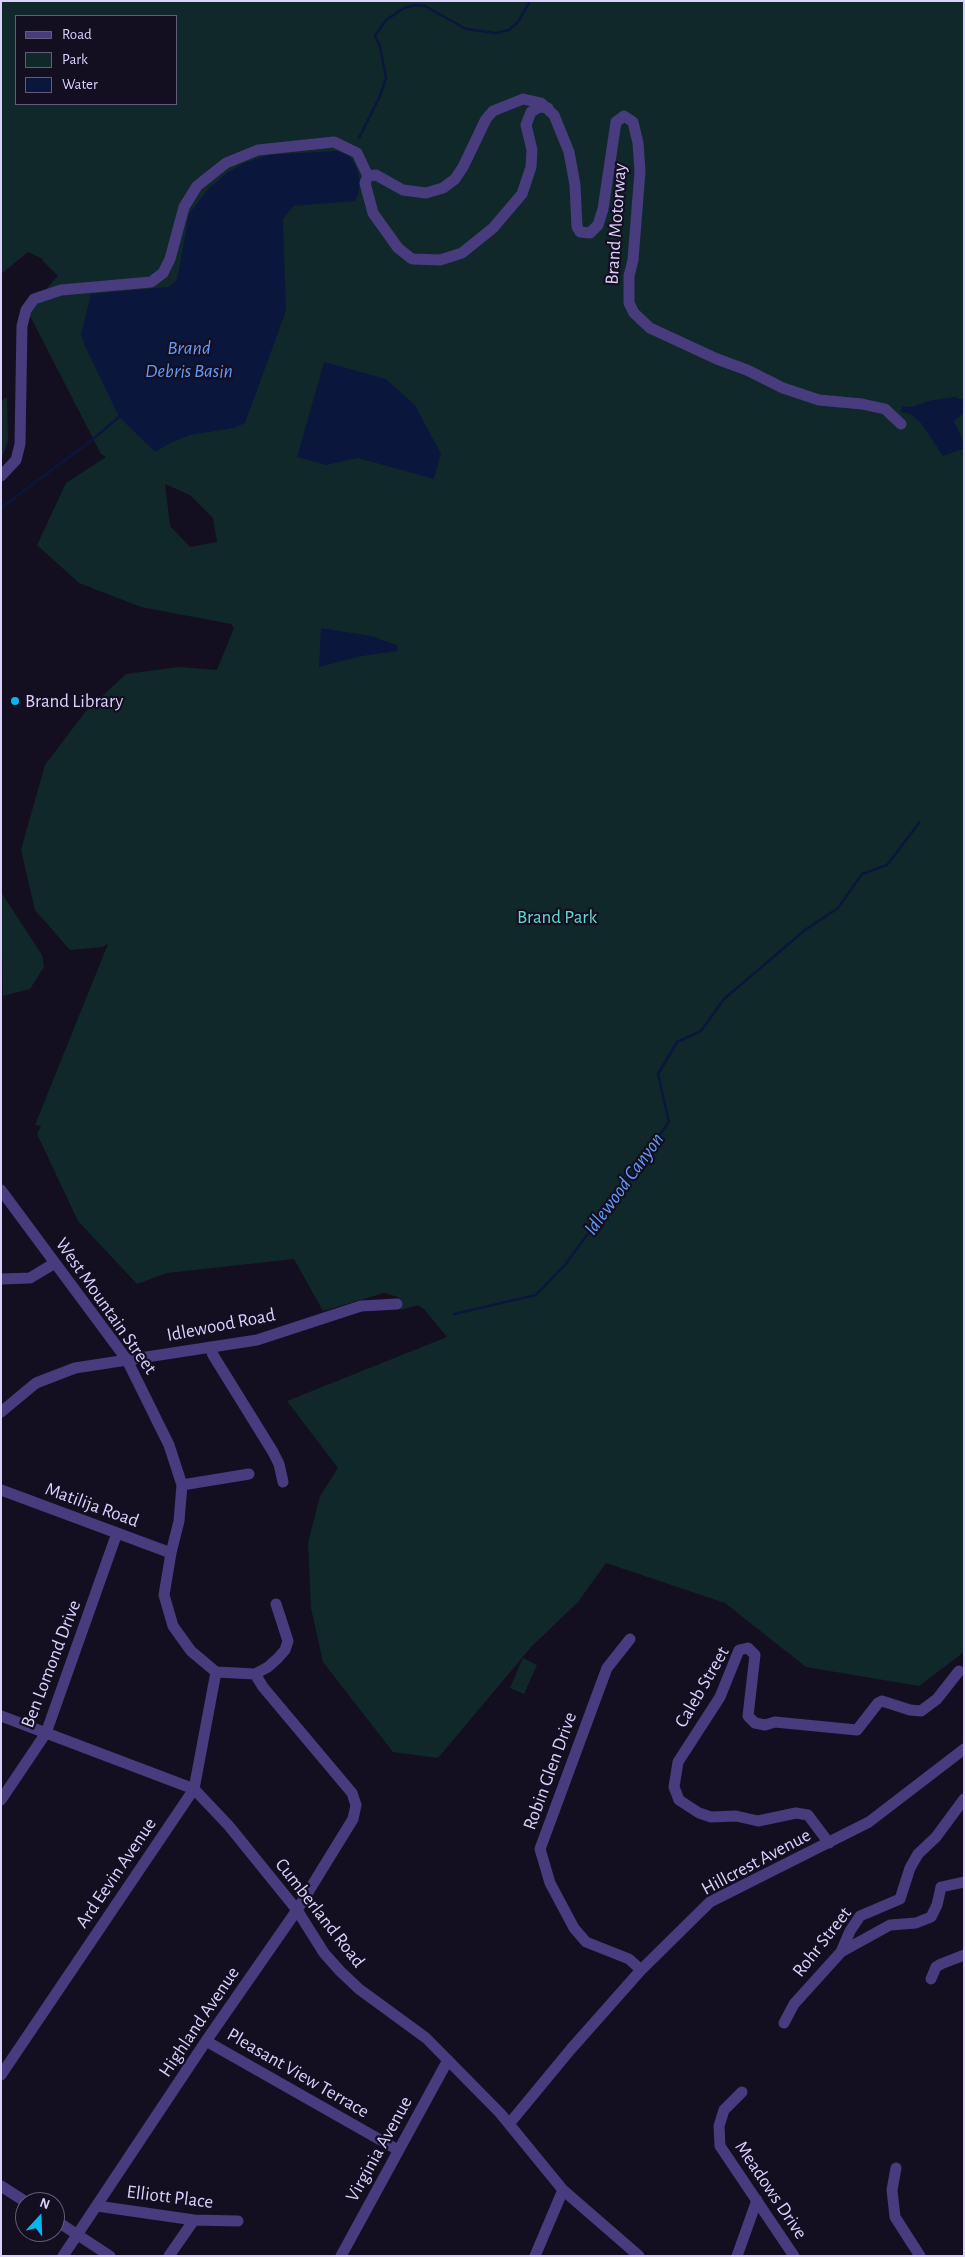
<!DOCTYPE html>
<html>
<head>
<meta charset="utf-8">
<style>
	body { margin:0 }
	#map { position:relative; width:965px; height:2257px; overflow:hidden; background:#140e21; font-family:"Alegreya Sans",sans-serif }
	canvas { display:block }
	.frame { position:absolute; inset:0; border:2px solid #dcd0fd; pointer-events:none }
	.legend { position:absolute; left:15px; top:15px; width:162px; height:90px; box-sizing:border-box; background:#140e21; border:1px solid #645c79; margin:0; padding:6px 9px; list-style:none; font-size:15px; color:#dcd0fd }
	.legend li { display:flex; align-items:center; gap:10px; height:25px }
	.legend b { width:25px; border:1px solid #645c79 }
	.north { position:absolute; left:15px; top:2192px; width:50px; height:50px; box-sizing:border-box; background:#140e21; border:1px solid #645c79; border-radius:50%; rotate:20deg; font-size:14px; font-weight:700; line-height:20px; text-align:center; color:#dcd0fd }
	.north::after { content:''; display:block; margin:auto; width:18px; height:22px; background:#09b5f0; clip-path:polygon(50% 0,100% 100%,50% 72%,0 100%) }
</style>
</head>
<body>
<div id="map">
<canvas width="965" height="2257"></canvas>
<div class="frame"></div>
<ul class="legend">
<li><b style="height:6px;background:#483b7e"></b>Road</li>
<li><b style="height:14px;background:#11282b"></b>Park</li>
<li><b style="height:14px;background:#0b163d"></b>Water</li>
</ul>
<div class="north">N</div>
</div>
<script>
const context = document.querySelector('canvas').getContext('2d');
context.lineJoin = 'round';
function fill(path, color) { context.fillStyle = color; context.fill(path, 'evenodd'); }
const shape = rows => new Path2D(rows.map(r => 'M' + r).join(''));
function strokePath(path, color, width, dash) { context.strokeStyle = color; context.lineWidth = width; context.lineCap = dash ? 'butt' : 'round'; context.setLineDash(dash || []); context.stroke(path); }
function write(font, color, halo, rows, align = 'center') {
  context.font = font + ' "Alegreya Sans",sans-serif'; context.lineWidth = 4.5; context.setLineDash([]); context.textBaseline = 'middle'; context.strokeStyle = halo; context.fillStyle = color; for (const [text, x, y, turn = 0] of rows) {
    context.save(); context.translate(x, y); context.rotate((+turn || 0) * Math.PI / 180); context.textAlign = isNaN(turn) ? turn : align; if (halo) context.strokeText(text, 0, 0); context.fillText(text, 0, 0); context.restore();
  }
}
fill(shape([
	[1,1,964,1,964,1652,919,1686,806,1667,725,1603,606,1563,578,1602,532,1646,438,1758,393,1752,323,1662,311,1608,308,1543,320,1496,338,1468,287,1401,447,1337,424,1309,418,1305,401,1310,398,1297,384,1293,323,1311,294,1259,167,1273,137,1284,78,1221,37,1134,41,1126,35,1125,108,944,102,947,70,950,35,910,21,850,45,765,86,711,126,674,179,667,217,670,234,628,231,624,141,607,79,583,37,545,66,483,106,457,101,454,27,310,58,276,42,260,43,259,28,252,1,274],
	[16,16,176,16,176,104,16,104],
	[165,484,190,495,213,518,217,542,190,547,170,526],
	[7,397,8,442,1,459,1,401],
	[1,892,42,955,44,967,30,989,3,996],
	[523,1658,537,1665,524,1694,510,1688]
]), '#11282b');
fill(shape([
	[337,151,349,155,356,166,360,181,358,195,355,201,294,206,283,219,286,311,245,423,234,428,190,435,172,442,155,452,119,417,85,346,81,334,91,294,169,287,177,280,189,214,209,188,228,172,244,163,268,155],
	[324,362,386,379,415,405,441,454,434,479,358,458,326,465,297,457],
	[955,397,960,399,964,398,964,413,954,421,962,438,963,449,943,456,921,423,910,414,901,412,902,406,912,407,932,400],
	[321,628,371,636,397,645,398,651,362,656,319,667]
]), '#0b163d');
strokePath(shape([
	[359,138,380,96,386,78,380,46,375,36,386,20,404,8,416,5,425,6,466,29,496,33,509,30,518,22,530,1],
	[1,508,92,440,119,417],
	[454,1314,536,1295,565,1265,669,1122,658,1074,677,1042,701,1031,724,999,805,930,838,908,862,874,887,865,919,823]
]), '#0b163d', 2.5);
strokePath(shape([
	[368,176,376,175,403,190,426,193,443,188,455,179,463,167,486,119,493,111,523,99,541,103,554,115,569,152,575,185,577,227,580,232,590,233,598,225,603,209,616,122,624,116,633,122,638,143,640,171,633,260,629,276,629,303,634,313,650,328,717,359,747,370,783,388,819,400,862,404,885,409,901,424],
	[368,176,365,183,373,213,398,248,412,259,440,260,462,253,493,228,522,194,531,167,532,150,526,125,531,112,539,107,548,108],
	[1,476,16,460,20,444,22,326,26,310,34,299,61,290,151,282,163,273,170,259,184,207,197,186,226,163,258,150,334,142,357,153,368,176],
	[1,1190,127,1360,169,1445,182,1485,179,1521,171,1553,164,1595,173,1626,191,1651,216,1672,255,1674,263,1687,352,1793,356,1805,353,1819,297,1910,206,2041,63,2256],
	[1,1279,30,1278,55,1263],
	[210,1347,213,1355,273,1452,279,1464,283,1482],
	[1,1412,36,1383,75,1368,257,1340,361,1306,397,1304],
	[182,1485,249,1474],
	[1,1490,171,1553],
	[630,1639,607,1668,540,1849,550,1883,574,1928,586,1942,629,1959,641,1970],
	[255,1674,268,1667,278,1658,285,1650,288,1641,276,1604],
	[1,1716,194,1789,229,1826,297,1910,324,1953,340,1971,359,1989,426,2038,500,2113,563,2190,639,2256],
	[1,1800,46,1733,117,1533],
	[829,1843,808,1815,796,1813,758,1821,736,1816,711,1817,699,1813,679,1800,674,1787,678,1762,720,1697,739,1650,748,1648,755,1655,748,1716,755,1723,765,1725,775,1722,857,1730,878,1703,882,1701,910,1710,921,1711,937,1699,959,1671],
	[841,1952,890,1925,916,1923,931,1917,937,1905,941,1887,964,1882],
	[931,1979,936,1967,941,1964,964,1955],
	[784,2023,794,2004,841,1952,850,1931,860,1916,900,1899,910,1868,918,1854,936,1837,964,1799],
	[206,2041,398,2150],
	[1,2075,194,1789,216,1672],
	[742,2092,724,2110,719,2126,720,2146,794,2256],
	[509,2124,571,2049,641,1970,710,1902,869,1822,964,1749],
	[896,2168,892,2190,895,2217,920,2256],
	[1,2186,26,2202],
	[97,2206,194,2220,238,2221],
	[55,2220,110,2256],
	[169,2256,194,2220],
	[341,2256,448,2060],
	[535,2256,563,2190],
	[737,2256,757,2200]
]), '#483b7e', 11);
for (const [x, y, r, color] of [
	[15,701,5,"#09b5f0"]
]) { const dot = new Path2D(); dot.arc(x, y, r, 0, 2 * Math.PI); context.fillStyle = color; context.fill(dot); strokePath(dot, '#140e21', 2); }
write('19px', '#dcd0fd', '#140e21', [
	["Brand Motorway",616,224,-86],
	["West Mountain Street",106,1306,55],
	["Idlewood Road",221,1325,-11],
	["Matilija Road",92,1505,20],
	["Ben Lomond Drive",51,1664,-69],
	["Caleb Street",702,1687,-60],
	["Robin Glen Drive",550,1771,-70],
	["Hillcrest Avenue",756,1862,-28],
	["Ard Eevin Avenue",116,1873,-56],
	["Cumberland Road",320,1913,52],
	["Rohr Street",822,1942,-52],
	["Highland Avenue",199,2022,-56],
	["Pleasant View Terrace",298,2073,30],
	["Virginia Avenue",379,2149,-61],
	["Meadows Drive",771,2190,56],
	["Elliott Place",170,2197,7]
]);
write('19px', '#dcd0fd', '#140e21', [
	["Brand Library",25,701]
], 'left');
write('19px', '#5fdace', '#140e21', [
	["Brand Park",557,917]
]);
write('italic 20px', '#629cf9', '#140e21', [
	["Brand",189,348],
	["Debris Basin",189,371],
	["Idlewood Canyon",624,1184,-54]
]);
</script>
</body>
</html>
